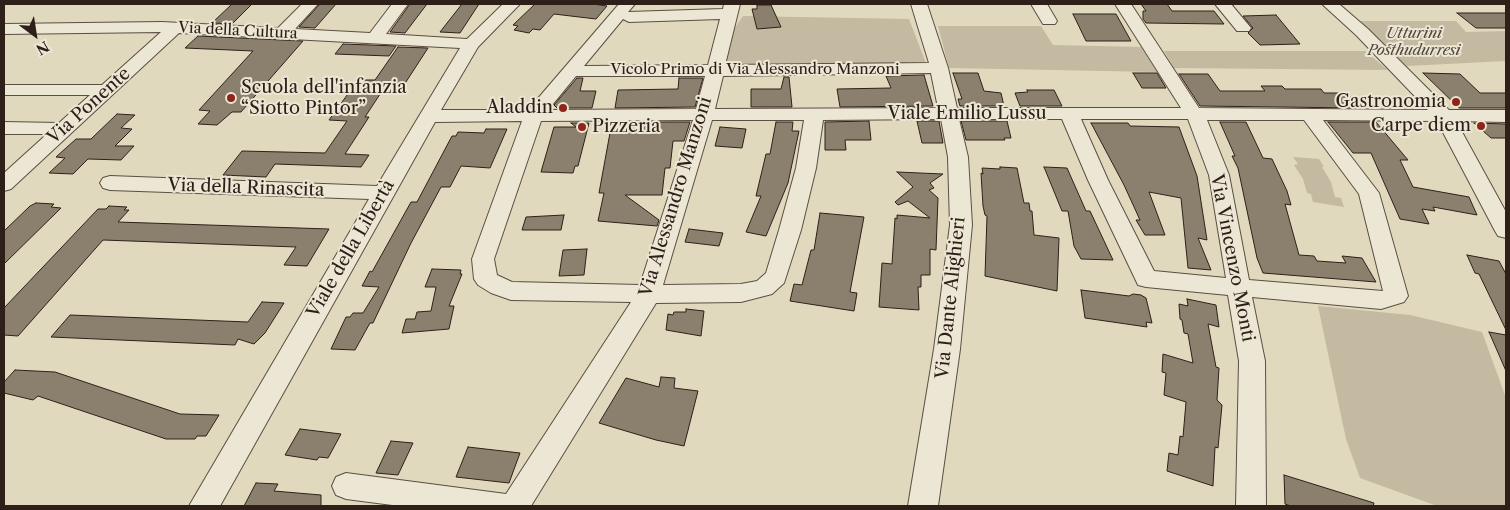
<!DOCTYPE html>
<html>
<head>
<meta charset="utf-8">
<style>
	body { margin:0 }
	#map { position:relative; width:1510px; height:510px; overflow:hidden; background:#e1d9bd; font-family:"Libre Caslon Text",serif }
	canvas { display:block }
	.frame { position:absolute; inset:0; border:5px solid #2e2019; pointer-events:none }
	.north { position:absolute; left:10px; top:10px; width:50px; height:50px; -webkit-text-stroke:4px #ece6d4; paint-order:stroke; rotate:149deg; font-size:14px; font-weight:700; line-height:20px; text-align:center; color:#2e2019 }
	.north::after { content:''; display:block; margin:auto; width:18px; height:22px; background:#2e2019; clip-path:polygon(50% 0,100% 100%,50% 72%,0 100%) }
</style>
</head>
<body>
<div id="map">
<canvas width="1510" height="510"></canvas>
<div class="frame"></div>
<div class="north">N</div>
</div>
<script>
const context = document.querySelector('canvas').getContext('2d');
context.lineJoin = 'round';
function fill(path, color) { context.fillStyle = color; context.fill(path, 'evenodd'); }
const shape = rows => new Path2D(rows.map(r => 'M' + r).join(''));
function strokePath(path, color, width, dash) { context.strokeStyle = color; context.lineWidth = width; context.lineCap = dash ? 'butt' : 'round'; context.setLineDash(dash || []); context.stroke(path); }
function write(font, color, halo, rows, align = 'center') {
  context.font = font + ' "Libre Caslon Text",serif'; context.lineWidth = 4; context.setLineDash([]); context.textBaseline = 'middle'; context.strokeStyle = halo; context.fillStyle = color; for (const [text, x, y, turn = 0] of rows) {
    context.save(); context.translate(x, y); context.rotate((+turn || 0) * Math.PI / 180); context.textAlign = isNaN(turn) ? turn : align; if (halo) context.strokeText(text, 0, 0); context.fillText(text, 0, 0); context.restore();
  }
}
fill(shape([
	[743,16,909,19,927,66,725,68,732,32],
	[1356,21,1456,21,1466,32,1506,31,1506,61,1407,66],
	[938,26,1041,26,1053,45,1141,47,1157,72,949,68],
	[1164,51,1365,51,1388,70,1174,68],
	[1293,157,1319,159,1324,167,1322,167,1331,182,1335,197,1341,198,1344,207,1313,202,1311,194,1307,193,1303,179,1294,165,1298,164],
	[1318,306,1410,315,1482,332,1506,398,1506,506,1437,506,1360,478,1346,439]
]), '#c3baa1');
const building = shape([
	[232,4,252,4,232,24,212,23,232,4],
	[320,4,336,4,315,28,299,27,320,4],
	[410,4,427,4,405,33,390,32,410,4],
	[462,4,479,4,460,33,440,32,462,4],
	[535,4,593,4,607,6,596,19,554,14,540,30,533,29,529,33,514,30,518,26,513,25,535,4],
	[1141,4,1167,4,1172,11,1214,11,1224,24,1146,23,1143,19,1143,11,1146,11,1141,4],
	[757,5,771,5,781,27,757,29,752,9,757,9,757,5],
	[1457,13,1506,13,1506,28,1476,28,1457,13],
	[1073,14,1116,14,1131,41,1086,41,1073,14],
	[1276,15,1300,44,1260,45,1248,33,1253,28,1243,16,1276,15],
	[198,36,303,41,241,112,232,112,217,125,198,124,210,111,199,110,253,51,185,48,198,36],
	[343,44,396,46,389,56,335,54,343,44],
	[398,47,428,48,404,85,386,85,365,117,369,117,345,154,369,155,361,167,275,164,266,177,223,175,242,151,325,153,347,121,329,120,358,80,375,80,398,47],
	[953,73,978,73,984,91,1001,93,1004,106,960,106,958,99,962,99,953,73],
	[1133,73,1157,73,1166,88,1142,88,1133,73],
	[1423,73,1460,74,1480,93,1506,93,1506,108,1459,108,1423,73],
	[1179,74,1208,74,1220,91,1265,91,1261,86,1282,86,1285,89,1321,89,1324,93,1347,93,1359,108,1200,106,1179,74],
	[924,75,933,106,840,107,837,89,891,88,886,76,924,75],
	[784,77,789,77,792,107,751,107,751,89,781,89,784,77],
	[577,78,583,78,580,91,596,91,592,108,557,108,554,105,577,78],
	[679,78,703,78,695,107,615,108,618,90,678,89,679,78],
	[1027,90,1054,90,1062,106,1020,106,1015,93,1028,92,1027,90],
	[117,114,135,115,121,128,132,129,115,146,134,146,121,160,88,159,73,174,49,173,65,158,56,157,76,139,91,139,117,114],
	[869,121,871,140,845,140,846,150,825,150,825,122,869,121],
	[917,121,939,121,943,143,922,143,917,121],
	[961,121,1007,121,1011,138,1004,138,1005,140,966,140,961,121],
	[612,122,690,122,684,141,673,141,670,168,665,168,662,195,625,195,659,220,657,226,598,221,604,193,599,193,612,122],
	[776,122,793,122,792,131,799,131,788,183,766,236,746,232,761,196,756,196,766,154,770,154,776,122],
	[1220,122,1246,122,1263,158,1272,159,1287,191,1291,205,1285,204,1299,255,1314,256,1317,261,1346,263,1342,256,1362,258,1376,282,1263,273,1257,258,1238,168,1232,156,1235,156,1220,122],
	[1328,122,1376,122,1408,160,1400,160,1413,187,1469,197,1477,215,1433,207,1435,211,1422,209,1429,224,1400,219,1371,153,1353,153,1328,122],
	[571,123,589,123,578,166,575,166,573,173,541,172,554,127,576,127,571,123],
	[1091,123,1128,123,1130,126,1179,127,1197,176,1207,240,1198,238,1211,270,1188,268,1181,198,1149,192,1165,235,1145,235,1136,220,1140,220,1124,185,1091,123],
	[1474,123,1506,124,1506,138,1491,138,1474,123],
	[720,127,746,129,742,148,715,146,720,127],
	[486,129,507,129,490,168,461,166,450,187,441,187,411,243,373,323,370,323,355,350,331,349,346,317,350,317,353,313,363,313,379,287,362,286,370,271,372,272,377,263,411,202,417,202,452,136,456,136,458,132,484,133,486,129],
	[1000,167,1017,168,1024,203,1029,203,1030,211,1032,211,1034,235,1059,238,1057,291,985,276,987,216,985,215,983,206,981,173,983,174,982,168,1000,169,1000,167],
	[1044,167,1067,168,1086,211,1090,211,1113,260,1081,259,1074,246,1068,211,1062,211,1044,167],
	[897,172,943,174,930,183,934,188,929,190,938,198,936,250,930,249,930,275,921,275,921,287,918,287,919,310,879,307,882,263,892,264,895,218,897,219,897,215,930,218,908,201,898,205,895,202,913,187,897,172],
	[36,203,54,204,51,207,61,208,4,264,4,231,30,206,36,203],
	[109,206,127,207,124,210,129,210,118,222,329,229,307,266,284,265,296,247,103,240,18,336,4,335,4,308,98,209,106,209,109,206],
	[820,213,864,217,850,292,857,293,854,311,790,301,794,284,802,285,811,250,814,250,820,213],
	[564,215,561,230,522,230,526,217,564,215],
	[689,229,723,233,719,246,685,242,689,229],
	[587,249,584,275,559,276,563,250,587,249],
	[1467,255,1499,261,1506,274,1506,330,1479,274,1475,273,1467,255],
	[432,269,461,270,460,274,462,274,449,306,454,306,449,329,402,333,406,319,415,319,417,312,431,311,436,287,425,287,432,269],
	[1081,290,1129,296,1133,294,1141,295,1146,298,1152,323,1146,322,1147,327,1085,318,1081,290],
	[1187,299,1216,305,1219,327,1208,324,1216,367,1219,368,1217,400,1222,405,1218,448,1215,447,1213,486,1167,471,1169,453,1178,455,1180,436,1183,437,1186,402,1164,395,1166,373,1162,372,1163,354,1193,363,1188,334,1184,333,1182,320,1180,319,1179,304,1188,306,1187,299],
	[262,302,284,303,265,333,254,344,238,339,235,345,51,337,70,315,248,322,262,302],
	[686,309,704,311,701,336,666,330,668,314,673,315,674,312,686,312,686,309],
	[1489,332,1506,335,1506,371,1489,332],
	[15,370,55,372,180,414,219,415,206,436,197,436,195,439,166,439,38,396,33,400,4,393,4,382,15,370],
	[661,377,675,378,674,388,698,391,684,446,656,440,599,423,626,378,659,387,661,377],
	[300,429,341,434,328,458,319,457,317,460,285,455,300,429],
	[391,441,413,443,398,475,376,473,391,441],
	[468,447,520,453,509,483,456,477,468,447],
	[1284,475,1374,503,1373,506,1291,506,1285,504,1284,475],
	[256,483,278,484,274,491,321,495,321,506,244,506,256,483]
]);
fill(building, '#8b806e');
strokePath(building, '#2e2019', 1);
const minor = shape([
	[302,4,318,4,295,29,370,33,392,4,408,4,386,34,467,39,503,4,520,4,478,47,441,110,528,110,619,4,635,4,628,12,723,9,724,4,740,4,725,65,929,63,911,4,927,4,948,68,957,108,1181,108,1115,4,1131,4,1199,108,1428,110,1356,35,1322,4,1339,4,1368,29,1449,110,1506,110,1506,122,1456,121,1506,212,1506,238,1498,236,1495,231,1437,121,1323,120,1379,193,1408,296,1404,302,1381,309,1252,297,1265,361,1266,506,1236,506,1239,361,1228,295,1146,287,1138,285,1088,180,1062,119,959,119,968,157,972,225,960,349,938,506,908,506,934,349,950,225,948,157,941,119,823,120,816,168,801,230,784,283,772,294,741,302,656,303,531,506,400,506,346,499,336,495,332,486,336,477,346,473,506,494,631,302,511,300,491,293,478,285,474,279,472,259,522,121,435,122,220,506,189,506,369,199,110,190,103,188,100,183,103,178,110,176,377,186,460,48,179,33,11,189,4,191,4,173,47,134,4,134,4,122,59,123,90,95,4,95,4,85,102,85,161,32,4,34,4,24,162,22,278,28,302,4],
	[623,19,629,22,720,19,708,65,584,66,623,19],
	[931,73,938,108,715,109,723,76,931,73],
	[576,76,705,76,696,109,548,110,576,76],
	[1081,119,1188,119,1209,175,1226,278,1154,271,1108,180,1081,119],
	[693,120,640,285,512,282,497,275,494,259,541,121,693,120],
	[712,120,804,120,796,168,779,230,766,273,757,281,741,284,663,285,712,120],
	[1207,120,1304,120,1359,194,1383,291,1249,280,1229,175,1207,120],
	[1031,4,1047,4,1057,21,1055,24,1043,24,1031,4],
	[1215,4,1231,4,1251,28,1249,31,1237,31,1215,4]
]);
strokePath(minor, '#5b4e42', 2);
fill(minor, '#ece6d4');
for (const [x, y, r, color] of [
	[231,98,5,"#8f2418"],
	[1456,102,5,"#8f2418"],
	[563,108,5,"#8f2418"],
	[1481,126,5,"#8f2418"],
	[582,127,5,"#8f2418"]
]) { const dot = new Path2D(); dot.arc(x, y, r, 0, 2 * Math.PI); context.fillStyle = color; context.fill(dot); strokePath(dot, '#ece6d4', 2); }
write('15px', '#2e2019', '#ece6d4', [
	["Via della Cultura",238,31,3],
	["Vicolo Primo di Via Alessandro Manzoni",755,70]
]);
write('italic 15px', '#53463b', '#ece6d4', [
	["Utturini",1414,34],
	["Posthudurresi",1414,51]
]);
write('18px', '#2e2019', '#ece6d4', [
	["Scuola dell'infanzia",241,88,"left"],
	["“Siotto Pintor”",241,109,"left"],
	["Gastronomia",1446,102],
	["Aladdin",553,108],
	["Carpe diem",1471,126],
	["Pizzeria",592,127,"left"]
], 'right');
write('18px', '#2e2019', '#ece6d4', [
	["Via Ponente",89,106,-42],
	["Viale Emilio Lussu",967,114],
	["Via della Rinascita",246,188,2],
	["Via Alessandro Manzoni",676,197,-73],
	["Viale della Libertà",351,249,-60],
	["Via Vincenzo Monti",1232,258,79],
	["Via Dante Alighieri",951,298,-84]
]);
</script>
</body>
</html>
